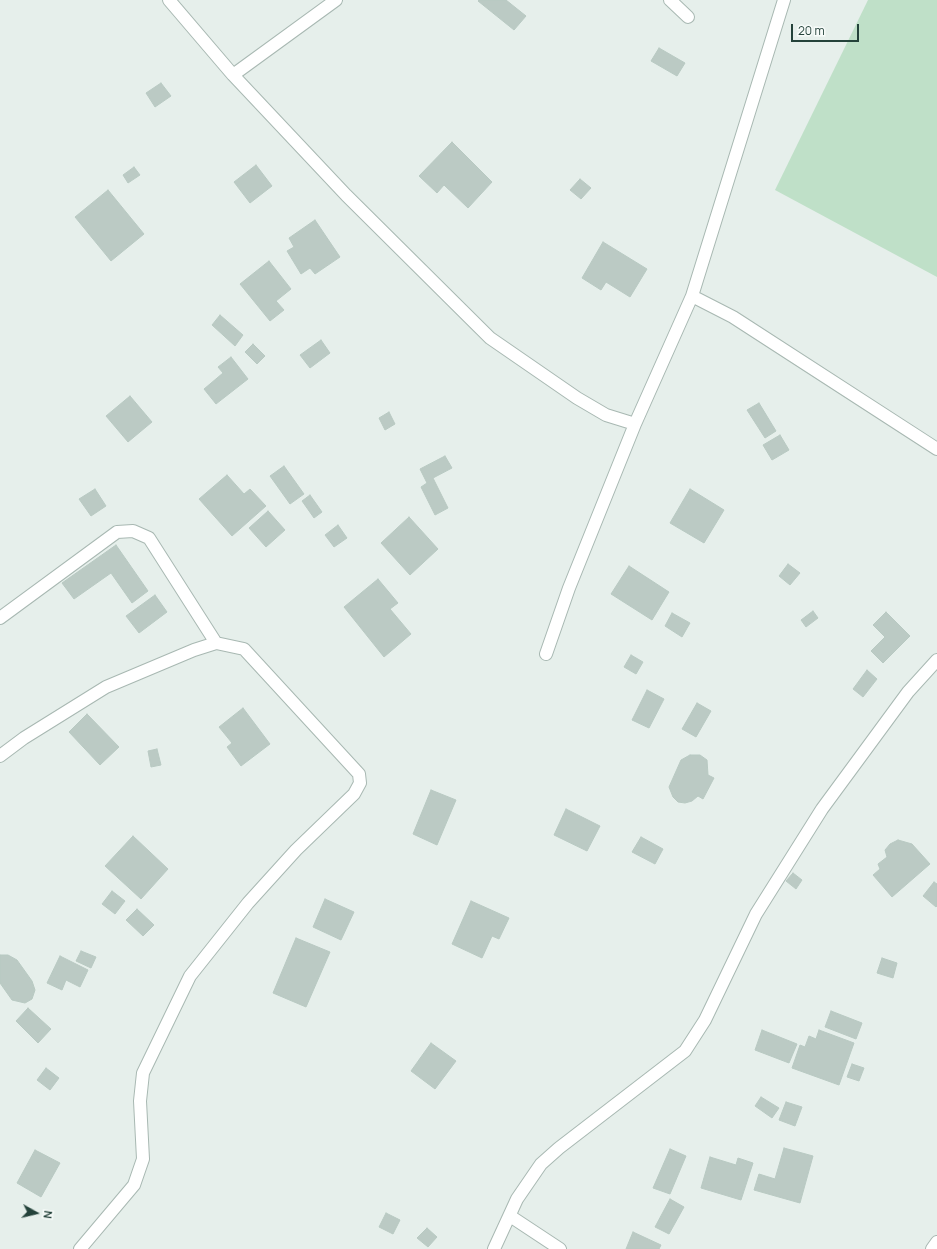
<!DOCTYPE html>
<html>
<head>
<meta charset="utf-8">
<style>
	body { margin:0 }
	#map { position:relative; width:937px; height:1249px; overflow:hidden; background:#e6efeb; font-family:Manrope,sans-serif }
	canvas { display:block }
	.north { position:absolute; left:16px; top:1193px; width:40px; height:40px; -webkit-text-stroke:3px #f7fbf9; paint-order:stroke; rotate:98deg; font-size:11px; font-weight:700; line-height:16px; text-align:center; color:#24423a }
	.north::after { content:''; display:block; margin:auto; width:14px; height:18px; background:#24423a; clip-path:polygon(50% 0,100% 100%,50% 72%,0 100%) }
	.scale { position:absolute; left:791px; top:24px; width:68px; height:18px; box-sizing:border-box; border:2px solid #24423a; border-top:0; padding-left:5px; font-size:12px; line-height:14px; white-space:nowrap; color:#24423a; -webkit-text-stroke:3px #f7fbf9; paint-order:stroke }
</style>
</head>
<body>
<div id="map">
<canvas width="937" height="1249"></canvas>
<div class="north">N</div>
<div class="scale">20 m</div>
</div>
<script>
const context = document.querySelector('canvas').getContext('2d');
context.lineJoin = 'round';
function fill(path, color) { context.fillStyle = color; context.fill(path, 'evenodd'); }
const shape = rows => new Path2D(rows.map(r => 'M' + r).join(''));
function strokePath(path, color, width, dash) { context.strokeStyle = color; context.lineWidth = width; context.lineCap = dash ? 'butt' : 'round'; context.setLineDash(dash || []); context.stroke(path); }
fill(shape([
	[868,0,937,0,937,277,775,190]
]), '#bfe0c8');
const building = shape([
	[479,0,506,0,526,16,514,30,478,1,479,0],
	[659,48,685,63,677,76,651,61,659,48],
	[161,83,171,96,155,107,146,93,161,83],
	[452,142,492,182,468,208,444,185,437,193,419,176,452,142],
	[256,165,272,186,250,203,234,182,256,165],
	[134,167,140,175,128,183,123,175,134,167],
	[580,179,591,188,581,199,570,190,580,179],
	[108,190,144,234,111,261,75,217,108,190],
	[315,220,340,257,315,274,310,268,301,274,287,251,294,247,289,238,315,220],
	[603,242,647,269,630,297,606,282,601,290,582,278,603,242],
	[269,261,291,289,276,301,284,310,270,321,240,284,269,261],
	[220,315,243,335,235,346,212,325,220,315],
	[321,340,330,353,310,368,300,355,321,340],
	[253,344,265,356,257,364,245,352,253,344],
	[231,357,248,379,216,404,204,389,223,373,218,367,231,357],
	[130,396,152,422,128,442,106,416,130,396],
	[759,403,776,431,765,438,747,410,759,403],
	[389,412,395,424,385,430,379,418,389,412],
	[780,435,789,450,772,460,763,445,780,435],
	[445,456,452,468,433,478,448,508,435,515,421,487,427,483,420,469,445,456],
	[284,466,304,494,290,504,270,476,284,466],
	[227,475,244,494,250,489,266,506,232,536,199,499,227,475],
	[95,489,106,506,91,516,79,499,95,489],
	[690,489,724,510,704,543,670,523,690,489],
	[310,495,322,512,314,518,302,501,310,495],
	[268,511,285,530,266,547,249,528,268,511],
	[409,517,438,549,410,575,381,543,409,517],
	[338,525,347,538,334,547,325,535,338,525],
	[116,545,148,591,132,603,111,573,74,599,62,583,116,545],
	[788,564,800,573,790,585,779,576,788,564],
	[629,566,669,592,652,620,611,594,629,566],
	[378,579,398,603,390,609,411,634,384,657,344,607,378,579],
	[155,595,167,612,139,633,126,616,155,595],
	[813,611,818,618,806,627,801,620,813,611],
	[886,612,910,636,883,663,871,651,885,637,873,625,886,612],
	[672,613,690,623,682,637,665,626,672,613],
	[631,655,643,662,636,674,624,667,631,655],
	[867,670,877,679,863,697,853,689,867,670],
	[647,690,664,699,649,728,632,720,647,690],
	[697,703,711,711,696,737,682,729,697,703],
	[243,708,270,744,241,766,227,747,232,743,219,727,243,708],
	[87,714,119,747,100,765,69,732,87,714],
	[157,749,161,765,151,767,148,751,157,749],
	[690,755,700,755,707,760,708,775,714,778,703,799,698,796,692,801,685,803,678,802,673,797,669,787,681,760,690,755],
	[431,790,456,800,437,845,413,834,431,790],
	[566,809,600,826,587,851,554,835,566,809],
	[133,836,168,869,141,899,105,866,133,836],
	[641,837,663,849,655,864,632,852,641,837],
	[898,840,912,844,930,864,892,897,873,875,880,869,878,864,887,857,885,850,890,844,898,840],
	[793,873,802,880,796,889,786,881,793,873],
	[934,882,937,884,937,906,936,907,923,896,934,882],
	[112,891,125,901,115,914,102,904,112,891],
	[325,899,354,912,341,940,313,927,325,899],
	[471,901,509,918,499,939,492,936,482,958,452,944,471,901],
	[137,909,154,925,143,936,126,920,137,909],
	[296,938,330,952,306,1007,273,993,296,938],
	[81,951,96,957,91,968,76,961,81,951],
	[0,955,8,955,17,960,32,981,35,990,32,999,25,1003,12,1000,0,983,0,955],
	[60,956,88,970,80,987,66,980,62,990,47,983,60,956],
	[882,958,897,963,893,978,877,973,882,958],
	[28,1008,51,1029,38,1043,16,1021,28,1008],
	[831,1011,862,1023,856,1039,825,1027,831,1011],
	[762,1030,797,1044,789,1063,755,1050,762,1030],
	[819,1030,854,1043,839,1085,792,1068,800,1045,805,1047,809,1036,816,1039,819,1030],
	[431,1043,456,1061,435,1089,411,1071,431,1043],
	[852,1064,864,1068,859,1081,847,1077,852,1064],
	[46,1068,59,1078,50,1090,37,1080,46,1068],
	[761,1097,779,1108,772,1118,755,1106,761,1097],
	[786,1102,802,1107,795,1126,779,1120,786,1102],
	[784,1148,813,1156,800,1203,754,1190,759,1174,775,1179,784,1148],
	[670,1149,686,1156,670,1194,653,1188,670,1149],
	[35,1150,60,1163,41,1197,17,1183,35,1150],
	[710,1157,736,1165,738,1158,753,1163,741,1200,701,1188,710,1157],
	[670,1199,684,1207,669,1234,655,1227,670,1199],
	[386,1213,400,1220,393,1234,379,1227,386,1213],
	[427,1228,437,1237,428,1247,417,1238,427,1228],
	[633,1232,661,1245,659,1249,626,1249,633,1232]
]);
fill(building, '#bbcac4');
strokePath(building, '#b8c9c2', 1);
const street = shape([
	[169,0,233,75,346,195,490,338,577,398,606,415,635,424,692,296,733,317,937,449],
	[670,0,688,17],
	[233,75,336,0],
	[692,296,784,0],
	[0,618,117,532,133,531,149,538,216,643],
	[546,654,569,588,635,424],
	[0,756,24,738,106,687,194,650,216,643,244,649,359,774,360,783,354,794,296,850,248,903,190,976,143,1073,140,1101,143,1159,134,1185,80,1249],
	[510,1216,560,1249],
	[494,1249,517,1199,541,1164,559,1148,685,1051,705,1020,756,914,822,809,908,692,937,660],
	[932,1249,937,1242]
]);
strokePath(street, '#a8b8b2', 14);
strokePath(street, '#fff', 12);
</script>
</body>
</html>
